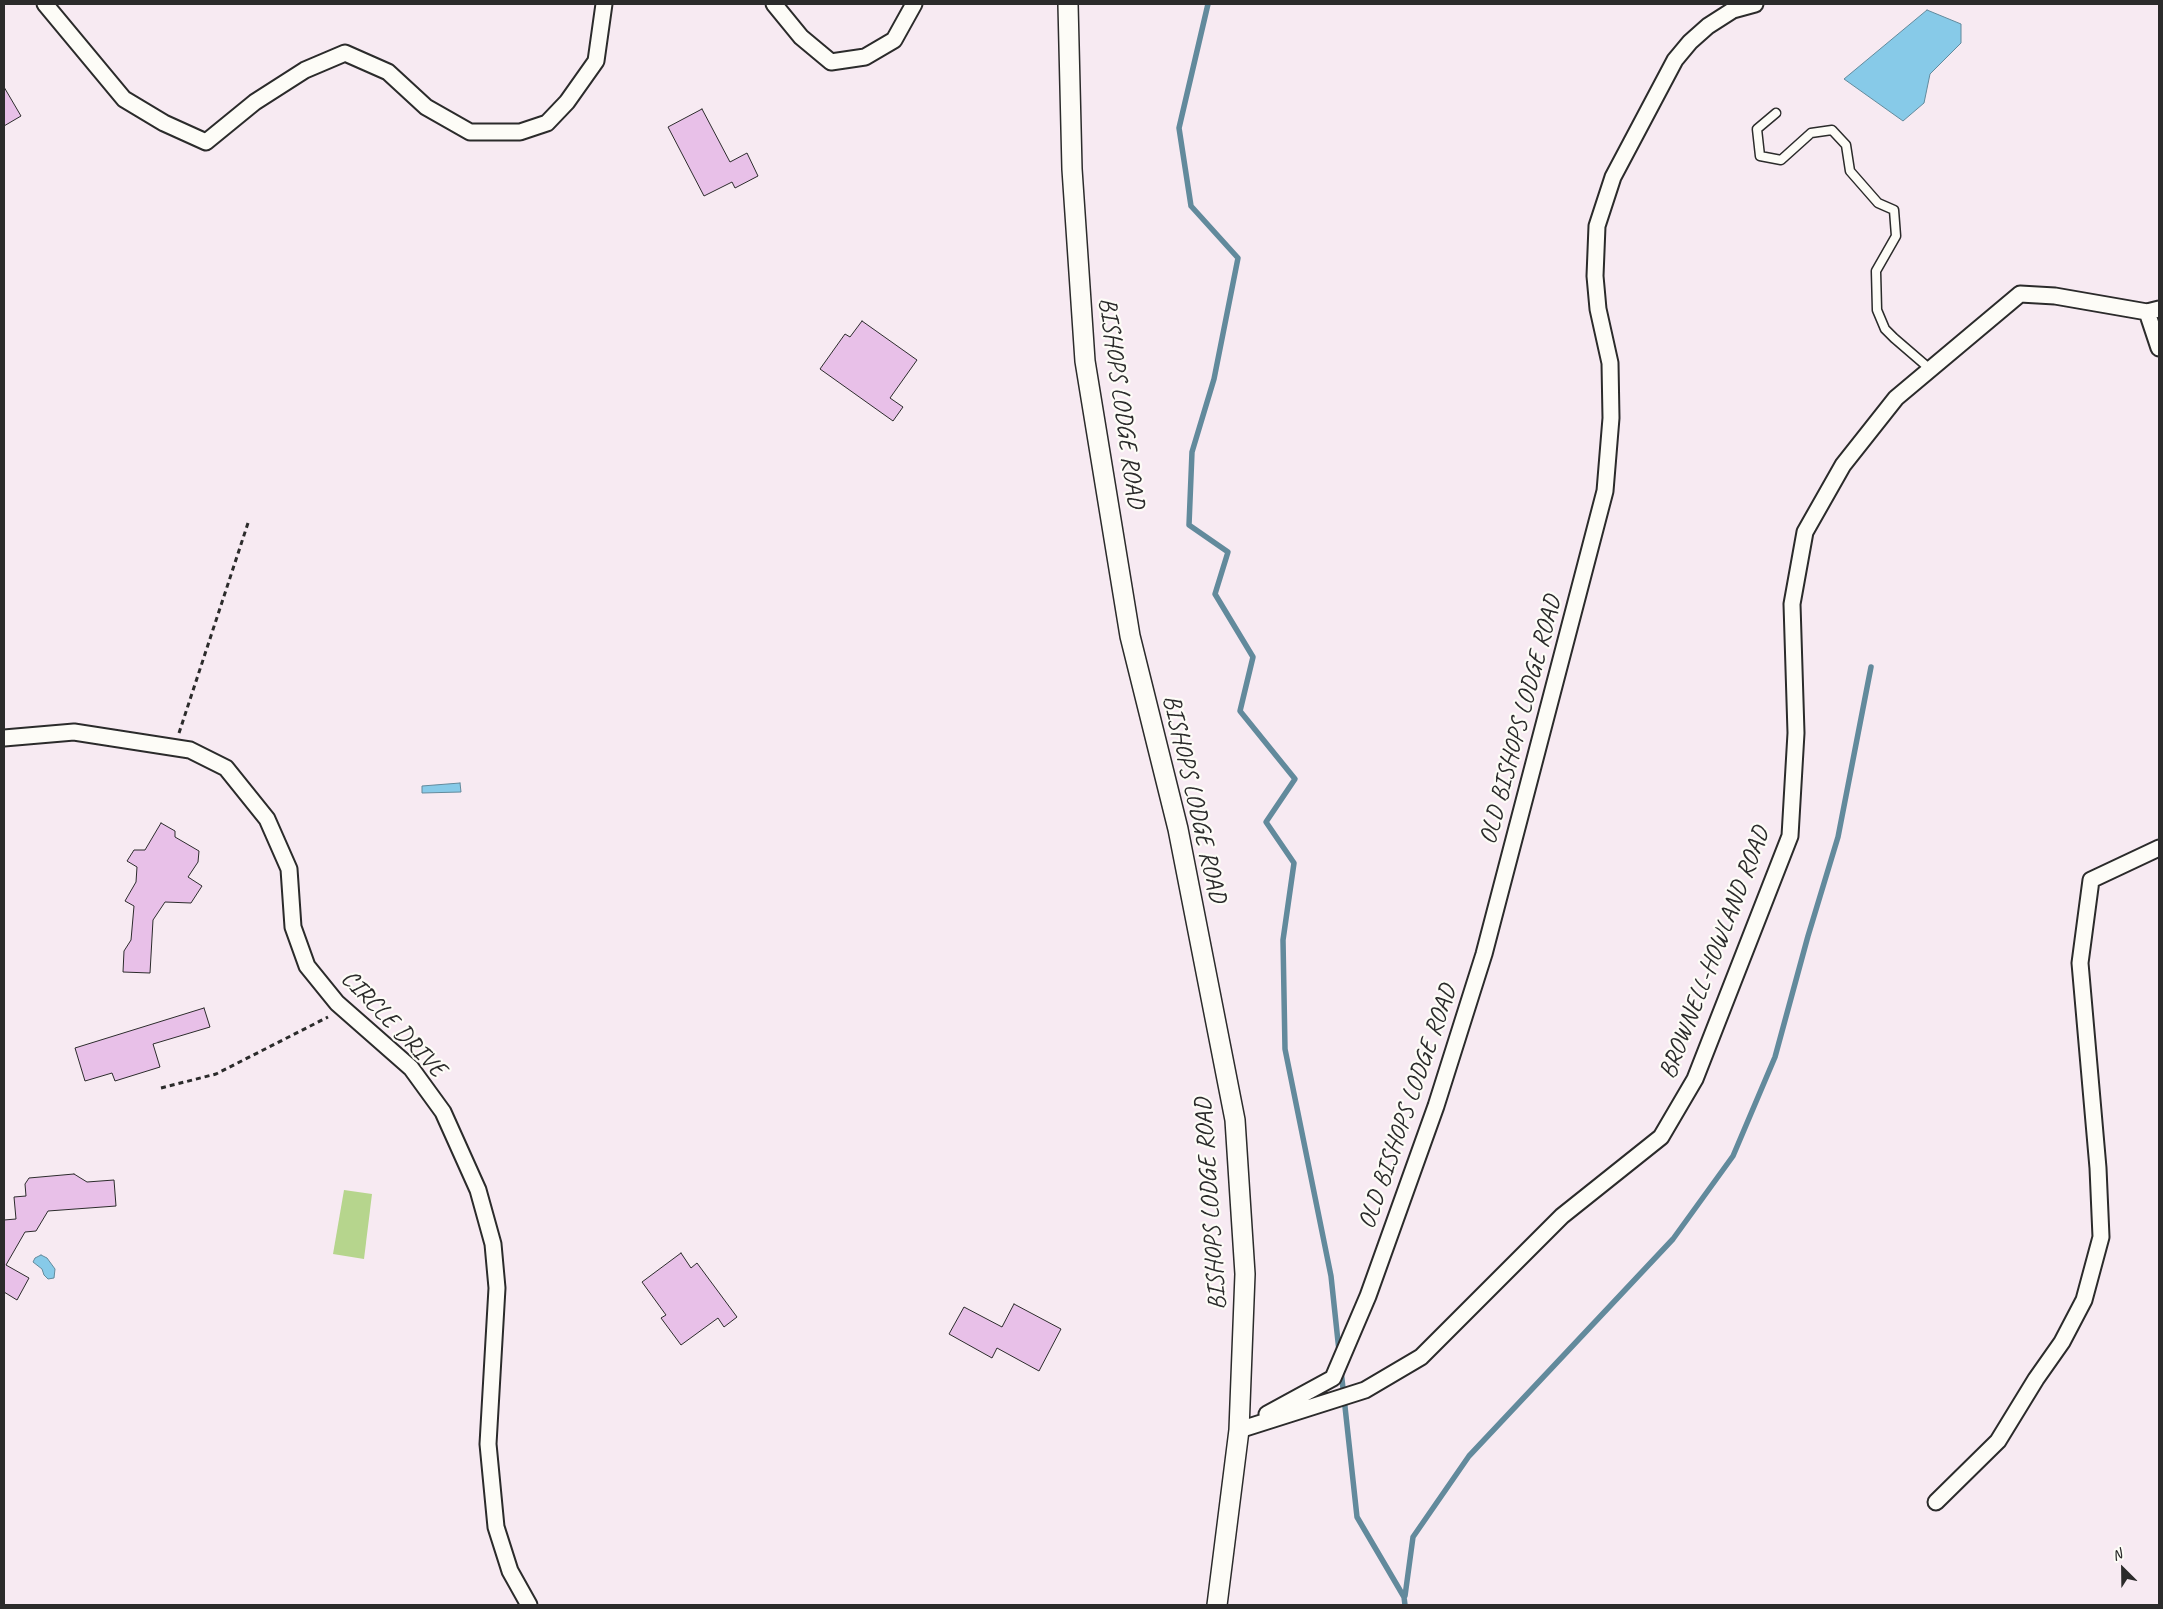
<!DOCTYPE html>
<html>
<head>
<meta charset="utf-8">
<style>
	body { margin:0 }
	#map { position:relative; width:2163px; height:1609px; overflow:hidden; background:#f7eaf2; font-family:Caveat,sans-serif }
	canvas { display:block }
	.frame { position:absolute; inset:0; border:5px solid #2b2b2b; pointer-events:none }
	.north { position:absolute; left:2098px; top:1544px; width:50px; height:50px; -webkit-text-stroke:4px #fdfcf7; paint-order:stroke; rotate:337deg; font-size:14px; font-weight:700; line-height:20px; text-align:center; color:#2b2b2b }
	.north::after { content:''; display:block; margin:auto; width:18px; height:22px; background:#2b2b2b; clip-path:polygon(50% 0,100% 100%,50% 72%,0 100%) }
</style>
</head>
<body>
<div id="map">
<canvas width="2163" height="1609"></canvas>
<div class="frame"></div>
<div class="north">N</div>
</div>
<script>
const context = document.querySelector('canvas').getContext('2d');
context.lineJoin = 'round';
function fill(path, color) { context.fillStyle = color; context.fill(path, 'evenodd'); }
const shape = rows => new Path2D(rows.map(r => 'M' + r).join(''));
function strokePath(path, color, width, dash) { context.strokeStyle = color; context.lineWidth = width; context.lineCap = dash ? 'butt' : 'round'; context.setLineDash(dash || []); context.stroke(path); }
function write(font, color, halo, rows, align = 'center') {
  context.font = font + ' Caveat,sans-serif'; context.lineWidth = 4.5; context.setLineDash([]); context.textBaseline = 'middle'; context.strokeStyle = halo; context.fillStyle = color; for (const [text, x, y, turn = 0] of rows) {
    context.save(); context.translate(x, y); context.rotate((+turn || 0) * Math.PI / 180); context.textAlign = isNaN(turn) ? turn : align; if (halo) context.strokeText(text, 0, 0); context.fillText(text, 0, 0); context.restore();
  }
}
fill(shape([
	[344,1190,372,1194,364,1259,333,1254]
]), '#b6d58d');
const water = shape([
	[1927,10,1961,24,1961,43,1930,74,1924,103,1903,121,1844,79,1927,10],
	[460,783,461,792,422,793,422,786,460,783],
	[41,1255,47,1258,55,1269,54,1278,48,1279,44,1275,42,1269,33,1262,35,1258,41,1255]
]);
fill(water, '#87cae8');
strokePath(water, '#628a9c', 1);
strokePath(shape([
	[1208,4,1179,128,1191,206,1238,258,1214,379,1192,452,1189,525,1228,552,1215,594,1253,657,1240,711,1295,779,1266,822,1294,863,1283,940,1285,1049,1331,1276,1339,1351],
	[1341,1370,1357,1517,1404,1597,1405,1605],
	[1405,1596,1413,1537,1469,1456,1673,1239,1733,1156,1775,1057,1808,936,1838,837,1871,667]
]), '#628a9c', 5.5);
const building = shape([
	[4,87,21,116,4,126,4,87],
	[702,109,730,162,747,153,758,176,735,188,732,182,704,196,668,127,702,109],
	[862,321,917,360,890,398,903,407,893,421,820,369,845,334,850,337,862,321],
	[161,823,175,831,175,837,199,851,198,862,188,877,202,886,191,903,165,902,153,920,150,973,123,972,124,951,131,940,134,906,125,901,136,882,137,867,127,861,134,850,145,850,161,823],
	[204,1008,210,1027,153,1044,160,1067,115,1081,112,1073,85,1081,75,1048,204,1008],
	[74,1174,87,1182,114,1180,116,1206,48,1211,36,1231,25,1232,6,1265,29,1278,17,1300,4,1292,4,1220,16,1219,14,1197,26,1196,25,1184,29,1178,74,1174],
	[681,1253,691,1268,697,1263,737,1317,724,1327,718,1318,681,1345,661,1318,666,1315,642,1282,681,1253],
	[1014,1304,1061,1329,1039,1371,997,1348,992,1358,949,1334,964,1307,1002,1327,1014,1304]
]);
fill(building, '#e8c0e8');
strokePath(building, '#2b2b2b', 1);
const service = shape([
	[1776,113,1757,129,1760,156,1781,160,1811,133,1832,130,1846,145,1850,171,1878,203,1894,210,1896,236,1876,271,1877,310,1885,329,1894,338,1930,369]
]);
const minor = shape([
	[45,4,124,99,164,123,206,142,255,102,305,70,345,53,388,72,426,107,470,132,520,132,547,123,567,102,596,61,604,4],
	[774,4,801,37,831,62,865,57,894,40,914,4],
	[2147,312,2159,348],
	[4,738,74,732,190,750,226,768,267,819,289,869,293,927,307,966,337,1003,411,1068,443,1112,478,1190,493,1244,497,1288,488,1444,496,1527,510,1571,529,1605],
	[1267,1414,1333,1378,1368,1296,1436,1106,1484,954,1605,491,1611,418,1610,363,1598,309,1595,276,1597,226,1613,177,1675,60,1690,42,1708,26,1733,10,1755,4],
	[1239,1430,1365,1390,1421,1357,1562,1216,1661,1137,1695,1079,1790,836,1796,733,1792,604,1805,532,1843,465,1896,398,2020,294,2055,296,2147,312,2159,309],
	[1936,1502,1998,1441,2036,1379,2062,1342,2084,1300,2101,1237,2098,1168,2080,963,2091,880,2159,848]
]);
const tertiary = shape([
	[1068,4,1072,169,1085,361,1130,636,1178,829,1235,1120,1245,1274,1239,1430,1217,1605]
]);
strokePath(service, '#2b2b2b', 11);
strokePath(minor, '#2b2b2b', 19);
strokePath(tertiary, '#2b2b2b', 22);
strokePath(shape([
	[179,733,249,520],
	[161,1088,216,1074,328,1017]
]), '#2b2b2b', 3, [5, 4]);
strokePath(service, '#fdfcf7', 8);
strokePath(minor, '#fdfcf7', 15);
strokePath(tertiary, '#fdfcf7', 19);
write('25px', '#2b2b2b', '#fdfcf7', [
	["BISHOPS LODGE ROAD",1121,403,82],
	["OLD BISHOPS LODGE ROAD",1521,720,-75],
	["BISHOPS LODGE ROAD",1194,799,77],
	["BROWNELL-HOWLAND ROAD",1715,953,-69],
	["CIRCLE DRIVE",393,1024,46],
	["OLD BISHOPS LODGE ROAD",1408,1107,-71],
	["BISHOPS LODGE ROAD",1211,1204,-94]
]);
</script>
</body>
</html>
